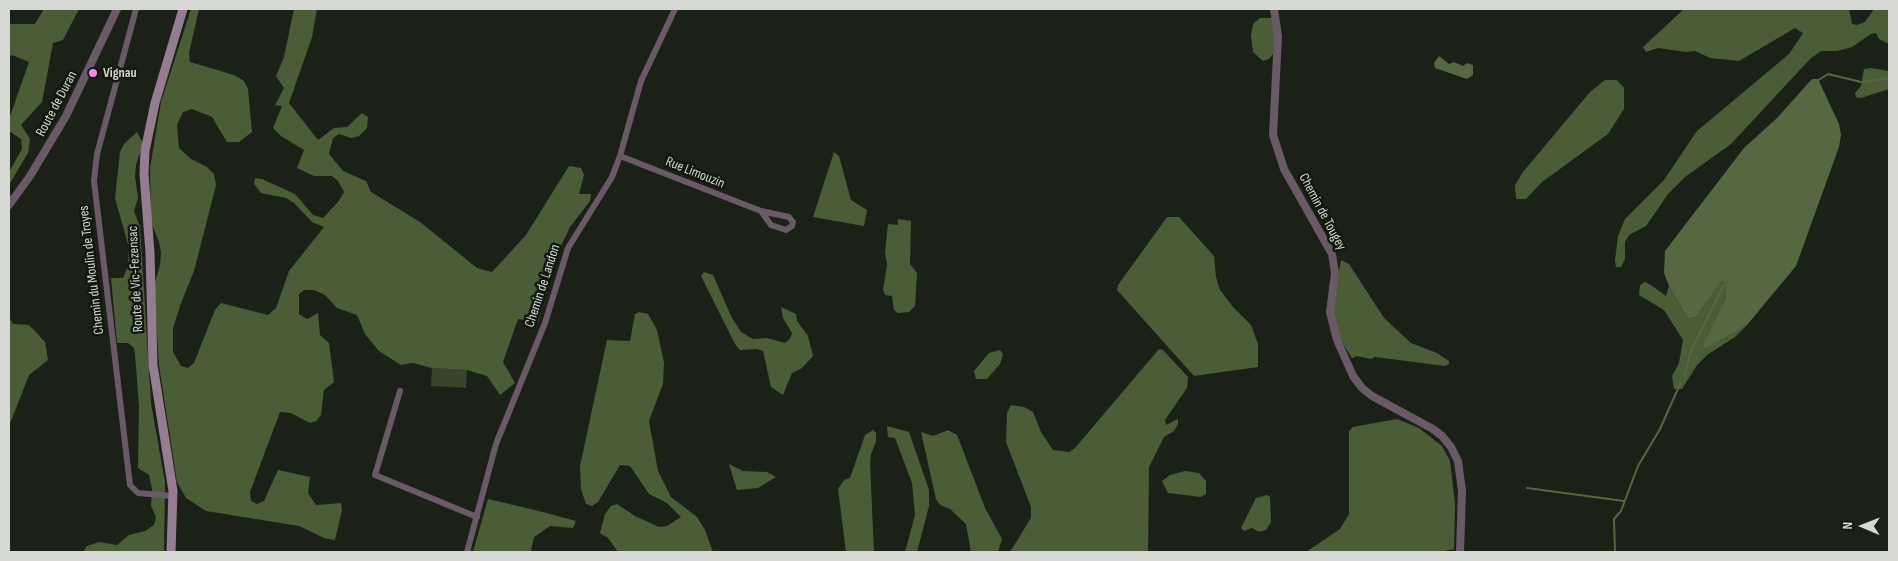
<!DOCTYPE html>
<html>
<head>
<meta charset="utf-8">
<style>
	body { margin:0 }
	#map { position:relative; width:1898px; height:561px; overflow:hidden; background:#1c2118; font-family:"Sofia Sans Condensed",sans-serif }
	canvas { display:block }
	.frame { position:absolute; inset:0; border:10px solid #d6d9d3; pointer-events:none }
	.north { position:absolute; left:1838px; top:501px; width:50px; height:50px; -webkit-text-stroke:4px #13180f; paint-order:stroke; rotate:271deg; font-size:14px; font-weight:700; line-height:20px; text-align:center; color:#d6d9d3 }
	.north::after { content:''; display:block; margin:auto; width:18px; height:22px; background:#d6d9d3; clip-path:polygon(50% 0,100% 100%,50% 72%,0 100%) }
</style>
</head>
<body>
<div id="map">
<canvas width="1898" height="561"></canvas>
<div class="frame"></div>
<div class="north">N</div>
</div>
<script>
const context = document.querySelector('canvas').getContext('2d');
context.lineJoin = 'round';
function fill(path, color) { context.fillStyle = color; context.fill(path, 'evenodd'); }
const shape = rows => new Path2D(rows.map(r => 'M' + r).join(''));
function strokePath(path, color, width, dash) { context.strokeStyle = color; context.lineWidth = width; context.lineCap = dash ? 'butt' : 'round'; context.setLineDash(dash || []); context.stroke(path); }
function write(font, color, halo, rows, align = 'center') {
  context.font = font + ' "Sofia Sans Condensed",sans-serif'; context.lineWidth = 5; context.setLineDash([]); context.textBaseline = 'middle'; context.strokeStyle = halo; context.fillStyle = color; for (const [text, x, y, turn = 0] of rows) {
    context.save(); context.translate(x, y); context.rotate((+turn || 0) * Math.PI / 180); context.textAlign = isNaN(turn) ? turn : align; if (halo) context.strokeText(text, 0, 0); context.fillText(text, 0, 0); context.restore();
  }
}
fill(shape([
	[432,368,467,370,466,388,431,386]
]), '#38452a');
fill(shape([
	[44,9,79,9,63,40,53,43,42,102,21,125,30,139,28,153,9,185,9,172,22,149,21,139,9,131,9,119,29,62,12,55,9,57,9,24,35,24],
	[191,9,199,9,189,53,190,62,234,75,244,81,248,89,252,132,239,142,227,142,212,117,192,109,183,112,177,125,179,148,191,159,207,167,214,174,216,185,194,271,181,303,173,328,173,352,181,366,188,368,194,363,215,310,221,303,268,315,276,308,289,271,324,227,312,222,294,203,286,198,261,193,254,184,255,178,262,179,295,194,313,215,323,218,338,202,344,192,338,181,332,176,314,176,297,168,304,150,281,136,273,128,282,106,275,105,284,88,276,76,284,57,294,9,317,9,312,37,289,103,318,140,334,128,347,127,362,113,368,117,367,128,359,136,351,138,339,134,333,138,329,154,343,171,366,181,371,192,420,222,477,268,492,272,526,235,569,166,581,168,584,175,579,194,591,194,590,201,570,227,560,248,538,322,518,319,503,362,515,383,500,395,487,376,467,370,432,368,413,363,401,365,379,351,365,334,357,315,337,308,325,295,314,290,304,290,299,294,299,314,307,319,318,313,320,335,329,343,334,382,324,390,321,415,316,421,310,423,291,413,280,412,250,492,251,501,257,504,264,501,278,470,310,477,308,493,316,505,341,503,342,510,335,540,324,538,299,526,206,511,186,498,177,482,159,365,154,286,160,265,161,253,159,242,151,222,150,168,161,102],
	[1684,9,1849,9,1852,24,1857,25,1865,22,1874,9,1889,9,1889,44,1879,39,1876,33,1871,34,1852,47,1837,51,1821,51,1810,59,1731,144,1685,177,1668,194,1646,226,1629,235,1625,242,1625,259,1621,267,1616,267,1615,261,1618,236,1625,219,1664,180,1697,131,1789,54,1803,33,1795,28,1739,61,1710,58,1695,51,1686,52,1658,48,1646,52,1643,47],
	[1260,18,1273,18,1275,38,1273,54,1269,59,1263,61,1253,52,1251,35,1253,24],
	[1871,68,1889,71,1889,89,1861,98,1856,97,1855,93,1861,86,1864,69],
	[1605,80,1617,80,1624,88,1624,109,1608,134,1542,182,1526,199,1516,199,1515,185,1523,172,1590,92],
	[137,132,143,143,136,165,135,176,138,198,134,211,140,227,151,403,165,482,164,552,83,552,87,546,99,542,117,545,129,535,145,531,154,525,156,517,151,506,152,489,149,475,138,468,139,406,135,354,134,348,128,343,117,343,111,278,123,278,128,266,129,248,115,198,120,152,124,144],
	[834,152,839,156,851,200,867,210,864,226,813,217],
	[1167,217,1179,217,1214,256,1216,277,1220,290,1233,307,1251,325,1258,344,1258,367,1194,376,1117,290,1118,285],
	[898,219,911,221,910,264,917,273,915,306,909,312,898,313,894,310,892,296,885,295,883,290,887,265,885,252,888,224,898,225],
	[1341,260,1349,264,1384,318,1411,343,1437,353,1449,361,1449,364,1445,366,1375,357,1371,359,1357,356,1352,358,1340,339,1334,316,1334,301],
	[704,272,713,275,732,318,741,332,753,339,767,338,785,343,790,339,792,333,783,318,781,307,796,314,797,321,808,336,813,356,802,368,792,373,783,395,771,387,763,351,757,349,740,350,735,344,701,276],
	[1726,281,1726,297,1705,341,1706,349,1747,325,1735,337,1707,355,1697,365,1682,389,1674,389,1672,376,1679,363,1683,340,1664,310,1639,295,1640,285,1645,282,1651,285,1666,296,1669,286,1688,319,1696,317,1721,282],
	[639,312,648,314,657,330,664,363,663,384,649,421,658,471,671,497,697,517,705,530,713,552,618,552,608,538,600,533,605,514,611,506,617,504,635,516,659,527,667,526,681,517,667,503,649,494,630,466,620,465,598,502,592,506,586,504,581,489,580,466,607,340,630,341,635,314],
	[9,317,13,324,29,325,34,330,45,342,48,360,29,375,9,426],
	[1159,349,1163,350,1188,377,1187,388,1165,420,1166,425,1178,419,1178,424,1174,431,1164,437,1149,467,1148,552,1010,552,1031,518,1031,507,1006,442,1007,413,1011,405,1024,407,1033,412,1041,432,1053,450,1069,452,1075,448],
	[1000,350,1003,354,1000,364,987,379,976,379,974,371,989,353],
	[1397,419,1419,428,1442,446,1450,461,1455,504,1454,549,1439,552,1306,552,1340,529,1349,514,1349,431,1353,427],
	[887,426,909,432,929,490,929,506,917,552,905,552,915,515,912,483,895,438,888,437],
	[873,430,876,433,876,442,871,454,870,463,874,552,846,552,838,489,844,480,850,478,865,435],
	[948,430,957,435,985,508,1002,539,998,552,971,552,966,524,950,509,940,505,936,499,921,432,933,436],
	[729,464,743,471,767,472,776,477,758,488,737,490],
	[1185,471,1199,473,1206,481,1206,494,1201,497,1168,493,1162,481,1170,475],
	[1267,495,1270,497,1271,522,1266,530,1259,532,1252,528,1244,531,1241,528,1256,498],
	[488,499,535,510,576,521,573,528,550,526,534,537,531,551,534,552,473,552]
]), '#4a5d37');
fill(shape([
	[1439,56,1449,64,1454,62,1463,66,1467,63,1473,65,1473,75,1467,79,1435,68,1434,63],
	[1812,79,1818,79,1839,124,1841,135,1839,147,1796,266,1747,325,1706,349,1703,345,1726,297,1726,281,1721,282,1696,317,1688,319,1669,286,1664,273,1665,251,1744,148,1777,118]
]), '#556841');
strokePath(shape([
	[1817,81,1828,74,1861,82,1889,78],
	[1684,377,1691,351,1727,279],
	[1527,488,1624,501],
	[1615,552,1614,519,1621,511,1638,466,1660,429,1681,382]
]), '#556841', 2);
strokePath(shape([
	[136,9,97,154,94,181,130,485,138,493,173,496],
	[620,156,761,211,771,225,786,230,792,226,793,222,789,217,761,211],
	[400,391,375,475,477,517],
	[467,552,496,444,545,323,568,248,612,177,620,156,641,81,675,9]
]), '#6a5a68', 6);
strokePath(shape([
	[1274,9,1278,36,1273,135,1284,169,1332,254,1335,273,1330,312,1337,340,1353,376,1362,388,1372,396,1433,429,1442,436,1451,447,1458,461,1462,491,1460,552],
	[9,205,30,176,66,116,117,9]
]), '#6a5a68', 8);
strokePath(shape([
	[171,552,173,491,153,365,150,253,144,174,145,151,155,103,183,9]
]), '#947c91', 9);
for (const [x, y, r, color] of [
	[93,73,5,"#f688ed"]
]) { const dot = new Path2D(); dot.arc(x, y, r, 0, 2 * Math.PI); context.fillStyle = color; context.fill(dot); strokePath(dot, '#13180f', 2); }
write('bold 14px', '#d6d9d3', '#13180f', [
	["Vignau",103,73]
], 'left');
write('14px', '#d6d9d3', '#13180f', [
	["Route de Duran",57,104,-62],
	["Rue Limouzin",695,173,22],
	["Chemin de Tougey",1322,212,62],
	["Chemin du Moulin de Troyes",92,270,-97],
	["Route de Vic-Fezensac",136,279,-93],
	["Chemin de Landon",543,286,-72]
]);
</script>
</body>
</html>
